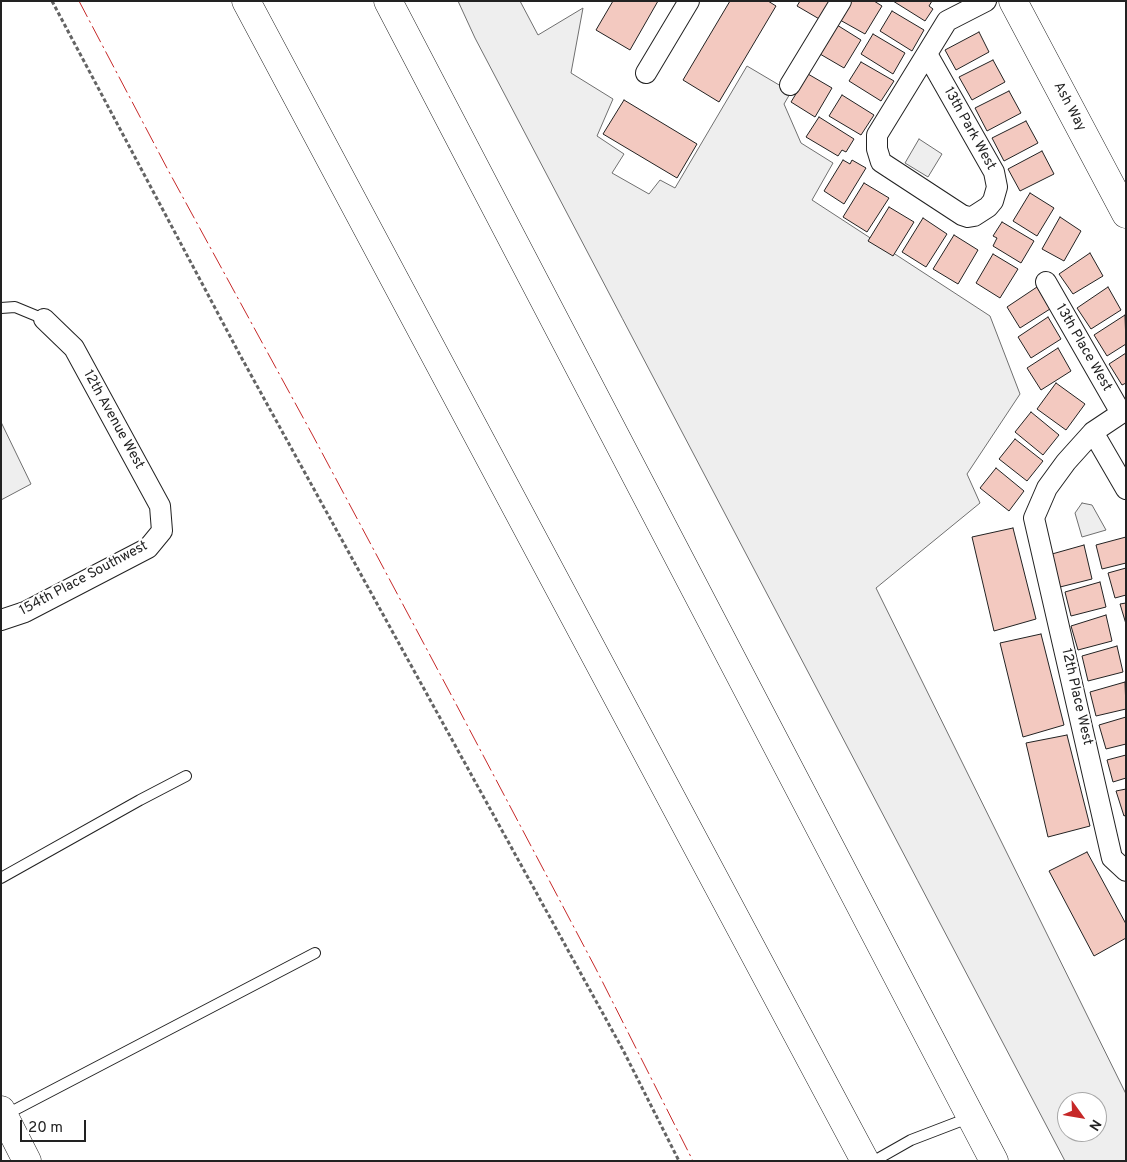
<!DOCTYPE html>
<html>
<head>
<meta charset="utf-8">
<style>
	body { margin:0 }
	#map { position:relative; width:1127px; height:1162px; overflow:hidden; background:#fff; font-family:Overpass,sans-serif }
	canvas { display:block }
	.frame { position:absolute; inset:0; border:2px solid #222; pointer-events:none }
	.north { position:absolute; left:1057px; top:1092px; width:50px; height:50px; box-sizing:border-box; background:#fff; border:1px solid #a7a7a7; border-radius:50%; rotate:122deg; font-size:14px; font-weight:700; line-height:20px; text-align:center; color:#222 }
	.north::after { content:''; display:block; margin:auto; width:18px; height:22px; background:#c62828; clip-path:polygon(50% 0,100% 100%,50% 72%,0 100%) }
	.scale { position:absolute; left:20px; top:1120px; width:66px; height:22px; box-sizing:border-box; border:2px solid #222; border-top:0; padding-left:6px; font-size:15px; line-height:18px; white-space:nowrap; color:#222; -webkit-text-stroke:4px #fff; paint-order:stroke }
</style>
</head>
<body>
<div id="map">
<canvas width="1127" height="1162"></canvas>
<div class="frame"></div>
<div class="north">N</div>
<div class="scale">20 m</div>
</div>
<script>
const context = document.querySelector('canvas').getContext('2d');
context.lineJoin = 'round';
function fill(path, color) { context.fillStyle = color; context.fill(path, 'evenodd'); }
const shape = rows => new Path2D(rows.map(r => 'M' + r).join(''));
function strokePath(path, color, width, dash) { context.strokeStyle = color; context.lineWidth = width; context.lineCap = dash ? 'butt' : 'round'; context.setLineDash(dash || []); context.stroke(path); }
function write(font, color, halo, rows, align = 'center') {
  context.font = font + ' Overpass,sans-serif'; context.lineWidth = 4; context.setLineDash([]); context.textBaseline = 'middle'; context.strokeStyle = halo; context.fillStyle = color; for (const [text, x, y, turn = 0] of rows) {
    context.save(); context.translate(x, y); context.rotate((+turn || 0) * Math.PI / 180); context.textAlign = isNaN(turn) ? turn : align; if (halo) context.strokeText(text, 0, 0); context.fillText(text, 0, 0); context.restore();
  }
}
const green = shape([
	[458,1,520,1,538,35,583,8,571,73,613,99,597,136,624,154,612,173,649,194,660,180,675,188,747,66,791,92,784,104,801,143,833,163,812,200,990,316,1020,394,967,474,980,503,876,588,1126,1094,1126,1161,1065,1161,475,38,458,1],
	[1067,1102,1097,1102,1097,1132,1067,1132,1067,1102],
	[919,139,942,154,928,177,905,163,919,139],
	[1,422,31,484,1,500,1,422],
	[1082,503,1092,505,1106,530,1082,537,1075,513,1082,503]
]);
fill(green, '#eee');
strokePath(green, '#6f6f6f', 1);
const building = shape([
	[613,1,658,1,630,50,596,30,613,1],
	[730,1,768,1,776,6,719,102,683,80,730,1],
	[800,1,833,1,821,20,797,6,800,1],
	[851,1,874,1,882,6,865,34,840,20,851,1],
	[893,1,932,1,929,6,933,9,925,21,893,1],
	[892,11,924,30,912,51,880,31,892,11],
	[837,25,861,40,844,68,820,54,837,25],
	[979,32,989,52,956,70,945,50,979,32],
	[873,34,905,53,893,74,861,54,873,34],
	[993,60,1005,82,972,100,959,77,993,60],
	[861,62,894,81,881,101,849,81,861,62],
	[808,74,832,88,815,117,791,102,808,74],
	[1009,91,1021,113,987,131,975,108,1009,91],
	[842,95,874,115,861,135,829,116,842,95],
	[624,100,697,144,677,178,603,134,624,100],
	[819,117,854,139,846,152,842,150,838,156,806,137,819,117],
	[1026,121,1038,143,1004,161,992,138,1026,121],
	[1042,151,1054,174,1020,191,1008,169,1042,151],
	[843,160,850,164,852,160,866,168,844,204,824,191,843,160],
	[864,183,889,198,867,232,843,217,864,183],
	[1030,193,1054,208,1037,236,1013,221,1030,193],
	[889,207,914,222,893,256,868,241,889,207],
	[1060,217,1081,231,1064,261,1042,249,1060,217],
	[923,218,947,234,926,267,902,252,923,218],
	[1002,222,1034,241,1021,263,993,246,997,238,993,236,1002,222],
	[954,235,978,250,958,284,933,269,954,235],
	[1090,253,1103,276,1073,294,1059,274,1090,253],
	[993,254,1018,269,1000,298,976,283,993,254],
	[1037,287,1050,309,1020,328,1007,307,1037,287],
	[1108,287,1121,310,1091,329,1077,308,1108,287],
	[1125,315,1126,344,1107,356,1094,335,1125,315],
	[1048,317,1061,339,1031,358,1018,337,1048,317],
	[1058,348,1071,371,1041,390,1027,368,1058,348],
	[1126,353,1126,383,1122,385,1109,364,1126,353],
	[1056,383,1085,404,1066,430,1037,409,1056,383],
	[1031,412,1059,435,1043,455,1015,432,1031,412],
	[1015,439,1043,461,1027,481,999,459,1015,439],
	[996,468,1024,491,1009,511,980,488,996,468],
	[1013,528,1036,619,994,631,972,537,1013,528],
	[1126,537,1126,563,1102,569,1096,545,1126,537],
	[1084,545,1092,579,1060,587,1052,554,1084,545],
	[1126,568,1126,595,1115,598,1108,573,1126,568],
	[1100,582,1106,607,1071,616,1065,592,1100,582],
	[1126,603,1126,624,1120,604,1126,603],
	[1106,615,1112,641,1078,650,1071,626,1106,615],
	[1041,634,1064,725,1023,737,1000,643,1041,634],
	[1117,646,1123,672,1088,681,1082,656,1117,646],
	[1125,682,1126,709,1096,716,1090,692,1125,682],
	[1126,717,1126,744,1106,749,1099,725,1126,717],
	[1067,735,1090,826,1048,837,1026,743,1067,735],
	[1126,755,1126,778,1113,782,1107,760,1126,755],
	[1126,789,1126,815,1124,816,1116,791,1126,789],
	[1087,852,1126,924,1126,938,1094,956,1049,871,1087,852]
]);
fill(building, '#f3c9c0');
strokePath(building, '#222', 1);
const lane = shape([
	[1,308,15,307,44,319],
	[1,878,140,800,186,776],
	[5,1115,315,953],
	[874,1161,911,1140,971,1117]
]);
const street = shape([
	[927,54,994,172,997,187,993,201,988,207,974,216,968,217,962,215,881,162,877,149,877,135,947,21,986,1],
	[646,73,689,1],
	[790,85,841,1],
	[1046,282,1121,413],
	[1126,410,1093,432,1066,462,1047,488,1034,518,1112,858,1126,871],
	[1093,432,1126,489],
	[1,620,25,612,148,548,162,531,160,506,74,348,44,319]
]);
const secondary = shape([
	[1013,1,1126,214],
	[1,1110,27,1161]
]);
const highway = shape([
	[246,1,865,1161],
	[388,1,994,1161]
]);
strokePath(lane, '#222', 12);
strokePath(street, '#222', 22);
strokePath(secondary, '#222', 29);
strokePath(highway, '#222', 29);
strokePath(shape([
	[52,1,240,355,623,1050,679,1161]
]), '#646464', 3, [4, 2.5]);
strokePath(lane, '#fff', 10);
strokePath(street, '#fff', 20);
strokePath(secondary, '#fff', 28);
strokePath(highway, '#fff', 28);
strokePath(shape([
	[79,1,168,170,312,434,456,704,596,969,693,1161]
]), '#c62828', 1, [18, 4, 2.5, 4]);
write('14px', '#222', '#fff', [
	["Ash Way",1069,107,62],
	["13th Park West",969,129,61],
	["13th Place West",1083,348,60],
	["12th Avenue West",113,420,61],
	["154th Place Southwest",84,579,-28],
	["12th Place West",1076,697,77]
]);
</script>
</body>
</html>
